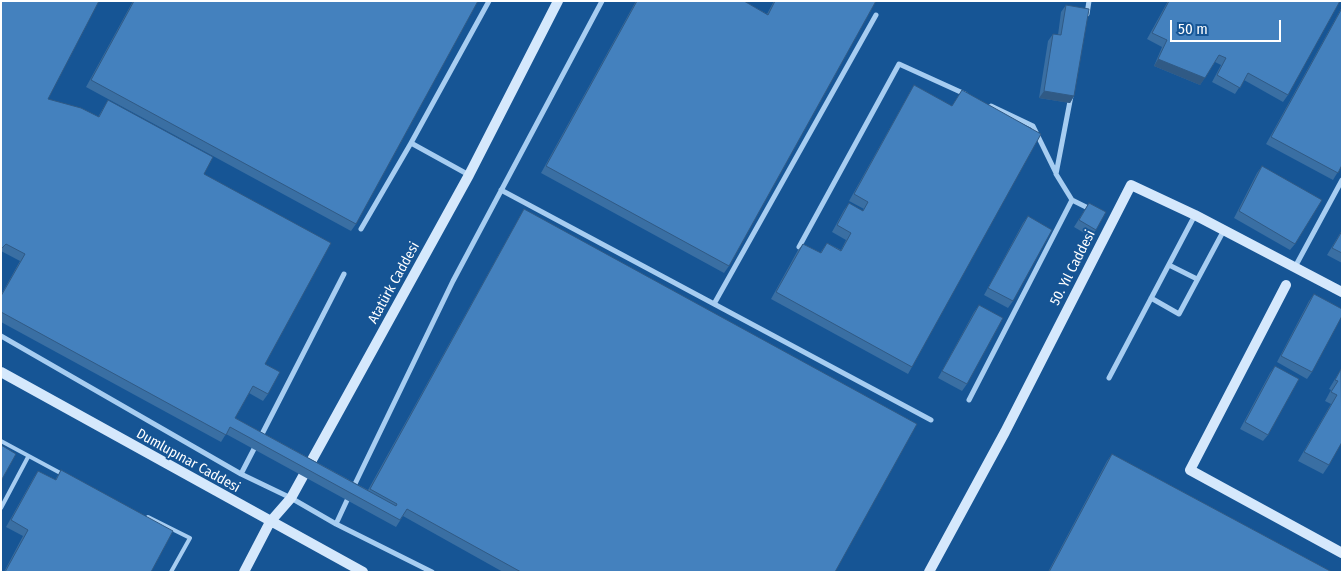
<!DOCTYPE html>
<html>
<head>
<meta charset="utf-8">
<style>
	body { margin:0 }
	#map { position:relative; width:1343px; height:573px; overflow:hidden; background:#165595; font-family:"Fira Sans Condensed",sans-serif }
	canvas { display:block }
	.frame { position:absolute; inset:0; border:2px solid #fff; pointer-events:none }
	.scale { position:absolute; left:1170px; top:20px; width:111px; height:22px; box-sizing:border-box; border:2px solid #fff; border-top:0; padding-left:6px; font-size:15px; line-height:18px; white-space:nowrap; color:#fff; -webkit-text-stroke:4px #165595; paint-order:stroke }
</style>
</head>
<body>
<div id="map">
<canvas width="1343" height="573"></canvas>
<div class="frame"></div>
<div class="scale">50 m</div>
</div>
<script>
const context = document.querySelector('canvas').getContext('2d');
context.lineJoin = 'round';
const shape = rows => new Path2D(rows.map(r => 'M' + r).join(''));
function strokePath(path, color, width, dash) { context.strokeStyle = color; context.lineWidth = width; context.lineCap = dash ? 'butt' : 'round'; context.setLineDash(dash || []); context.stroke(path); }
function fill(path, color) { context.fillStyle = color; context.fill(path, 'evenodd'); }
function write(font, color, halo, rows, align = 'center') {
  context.font = font + ' "Fira Sans Condensed",sans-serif'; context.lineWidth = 4; context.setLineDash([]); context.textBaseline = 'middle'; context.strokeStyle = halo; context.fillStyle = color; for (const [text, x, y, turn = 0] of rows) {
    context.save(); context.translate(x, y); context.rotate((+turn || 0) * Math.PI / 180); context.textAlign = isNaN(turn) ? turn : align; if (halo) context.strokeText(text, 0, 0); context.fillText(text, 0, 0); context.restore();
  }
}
strokePath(shape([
	[1,441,64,475],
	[1,508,28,457],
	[148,517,190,538,171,572]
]), '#a7cdf1', 4);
strokePath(shape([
	[1087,14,1089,1],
	[991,106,1033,126,1056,173],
	[411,143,489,1],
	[501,190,931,420],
	[1072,200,1092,210],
	[361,229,411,143,469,175],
	[799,247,899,64,965,94],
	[1169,265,1197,279],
	[1295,267,1342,180],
	[1151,298,1179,314,1224,230],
	[714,304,876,15],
	[1,336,241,474,291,498,336,524],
	[1109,378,1195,215],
	[969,400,1072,200,1056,174,1071,96],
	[260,438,344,274],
	[241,474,256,445],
	[353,488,453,281,602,1],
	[349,496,336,524,432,572]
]), '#a7cdf1', 5);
strokePath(shape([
	[1286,285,1190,470,1342,553],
	[1,372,363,572],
	[244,572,270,522,291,498,469,175,558,1],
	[929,572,1005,432,1131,185,1195,215,1342,292]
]), '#d5e8fc', 10);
fill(shape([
	[1,1,48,99,98,117,108,100,204,174,265,364,268,394,263,401,249,393,235,418,368,490,520,216,524,209,835,572,503,572,403,516,396,527,226,434,221,442,1,322,1,295,20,261,1,251],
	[133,1,478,1,356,224,351,231,86,87],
	[636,1,744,1,767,14,774,1,876,1,729,266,724,273,541,173],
	[1168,1,1340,1,1288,95,1283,102,1244,80,1235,94,1212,82,1221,65,1215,62,1200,85,1154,66,1162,47,1147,39],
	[1066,5,1074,96,1070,103,1039,98,1048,41,1053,34,1058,35,1061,12],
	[1342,7,1342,165,1333,180,1266,144],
	[914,85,952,106,962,90,912,367,908,374,771,299,798,250,803,244,820,253,827,243,841,250,846,240,832,232,844,210,849,203,862,211,864,209,849,201,910,92],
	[1262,166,1295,244,1290,250,1234,218,1257,173],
	[1089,203,1096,230,1091,237,1074,227],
	[1028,216,1013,301,1008,308,984,295,1023,223],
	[1342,230,1342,263,1327,255],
	[1314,294,1312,372,1307,379,1277,362,1309,301],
	[979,305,967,384,962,391,938,378,974,312],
	[1275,366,1268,435,1263,441,1240,429,1270,373],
	[1341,369,1329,465,1323,474,1298,461,1331,404,1325,401,1331,390,1329,389],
	[1112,454,1332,572,1048,572,1107,461],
	[61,470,151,572,4,572,23,536,6,527,34,477,38,471,55,480]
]), '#3a6fa3');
fill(shape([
	[1158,59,1205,78,1200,85,1154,66],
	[1044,91,1074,96,1070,103,1039,98]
]), '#305a85');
const building = shape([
	[1,1,99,1,48,99,81,108,99,117,108,100,213,157,204,174,331,243,265,364,280,372,268,394,253,386,235,418,396,506,397,504,370,489,524,209,917,424,835,572,521,572,407,509,400,520,230,427,226,435,1,312,1,296,25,254,6,244,1,249,1,1],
	[134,1,478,1,356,224,91,80,134,1],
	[637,1,744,1,768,15,775,1,876,1,729,266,546,166,637,1],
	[1169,1,1340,1,1288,95,1248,73,1240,88,1217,75,1226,58,1219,55,1205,78,1158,59,1167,40,1152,33,1169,1],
	[1066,5,1089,9,1074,96,1044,91,1053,34,1061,35,1066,5],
	[1342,8,1342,165,1338,173,1271,137,1342,8],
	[914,85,952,106,962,90,1041,134,912,367,776,292,803,244,821,253,827,243,841,251,851,233,837,225,849,203,863,211,868,202,854,194,914,85],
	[1262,166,1322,200,1295,244,1239,211,1262,166],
	[1089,203,1106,212,1096,230,1079,220,1089,203],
	[1028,216,1052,230,1013,301,988,288,1028,216],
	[1342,231,1342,253,1332,248,1342,231],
	[1314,294,1342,309,1342,316,1312,372,1281,356,1314,294],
	[979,305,1003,318,967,384,942,371,979,305],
	[1275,366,1299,379,1268,435,1245,422,1275,366],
	[1341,369,1342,442,1329,465,1304,452,1337,395,1331,392,1338,381,1335,380,1341,369],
	[1,445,16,454,1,481,1,445],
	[1112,454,1332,572,1049,572,1112,454],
	[61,470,173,531,151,572,5,572,28,530,11,520,38,471,56,480,61,470]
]);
fill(building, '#4481be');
strokePath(building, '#305a85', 1);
write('14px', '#fff', '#165595', [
	["50. Yıl Caddesi",1073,268,-63],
	["Atatürk Caddesi",394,283,-61],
	["Dumlupınar Caddesi",188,461,29]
]);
</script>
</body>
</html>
